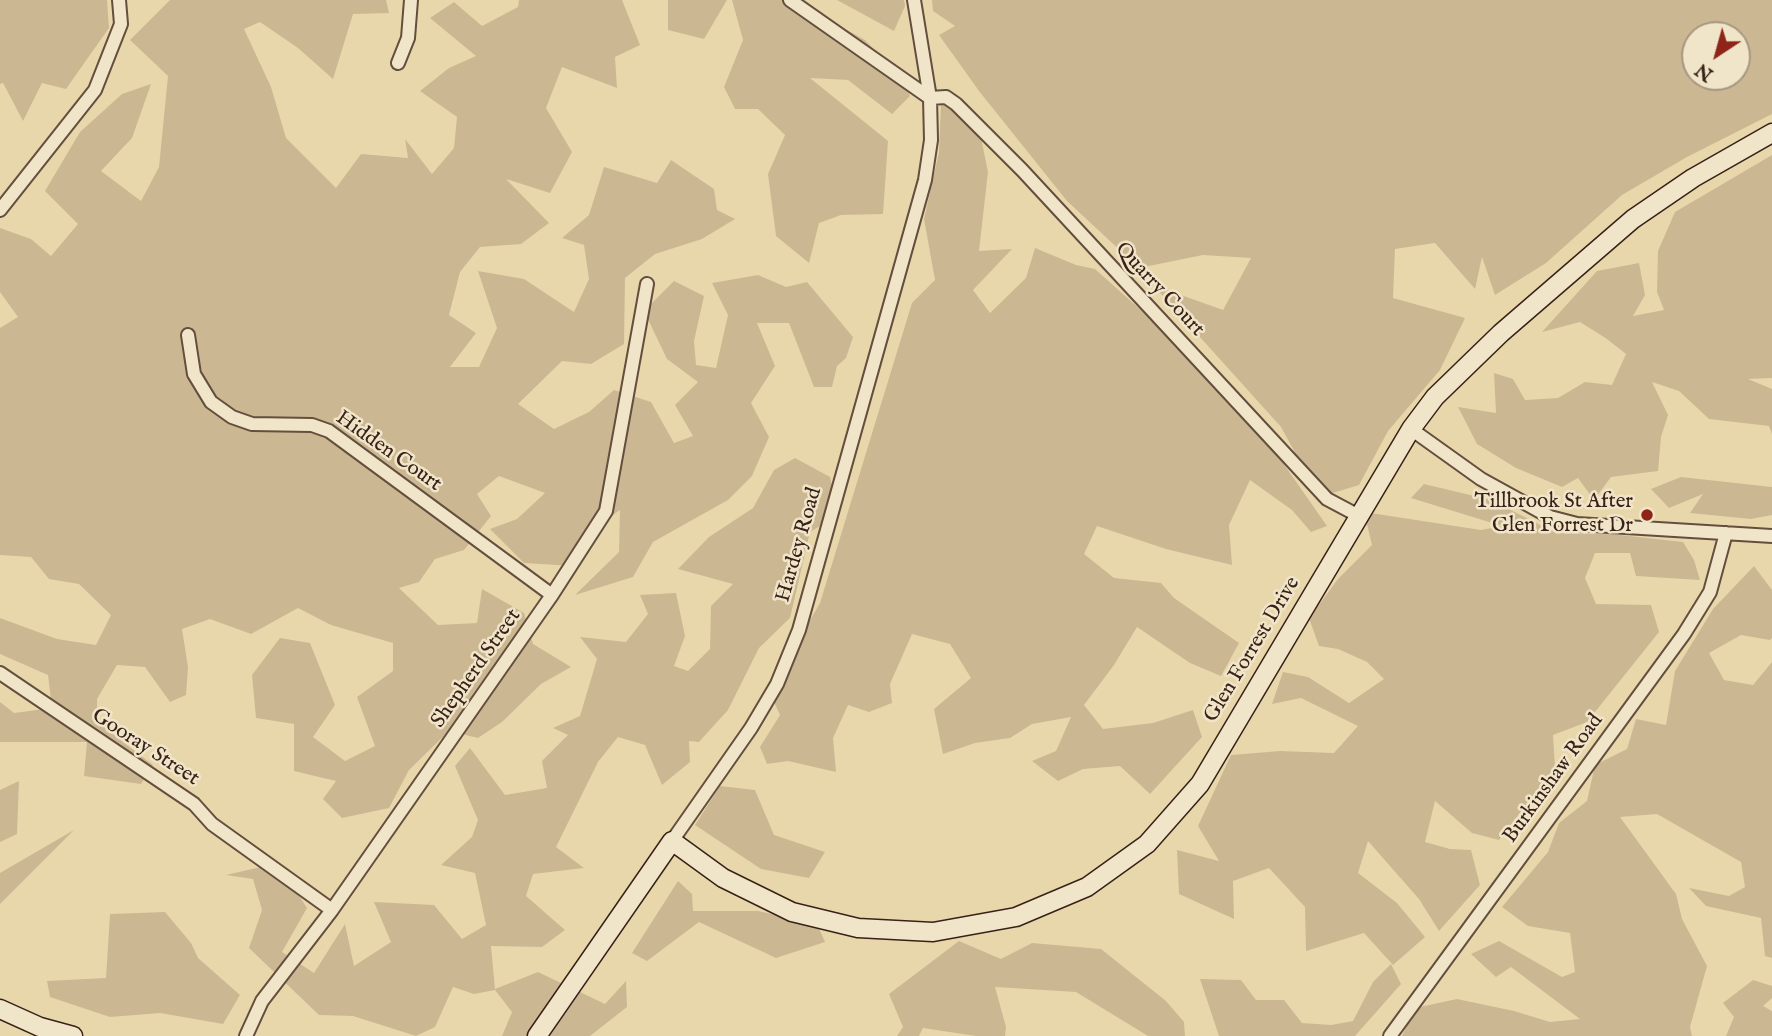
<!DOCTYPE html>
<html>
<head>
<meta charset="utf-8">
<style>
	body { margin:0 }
	#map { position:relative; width:1772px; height:1036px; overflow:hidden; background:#e9d7ac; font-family:"IM FELL English",serif }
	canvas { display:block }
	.north { position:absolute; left:1681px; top:21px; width:70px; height:70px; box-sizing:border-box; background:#f1e5c9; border:2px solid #a79782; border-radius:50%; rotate:216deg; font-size:19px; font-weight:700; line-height:28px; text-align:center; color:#372118 }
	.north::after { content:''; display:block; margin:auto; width:24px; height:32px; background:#8f2418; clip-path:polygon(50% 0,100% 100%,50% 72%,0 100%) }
</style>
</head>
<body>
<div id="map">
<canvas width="1772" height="1036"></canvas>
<div class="north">N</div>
</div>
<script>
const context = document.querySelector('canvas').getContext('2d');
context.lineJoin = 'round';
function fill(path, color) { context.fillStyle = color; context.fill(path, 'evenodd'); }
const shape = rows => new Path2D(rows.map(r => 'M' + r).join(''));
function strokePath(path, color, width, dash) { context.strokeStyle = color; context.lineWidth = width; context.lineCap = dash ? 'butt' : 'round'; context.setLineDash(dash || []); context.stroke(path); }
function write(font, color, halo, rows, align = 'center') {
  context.font = font + ' "IM FELL English",serif'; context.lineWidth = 5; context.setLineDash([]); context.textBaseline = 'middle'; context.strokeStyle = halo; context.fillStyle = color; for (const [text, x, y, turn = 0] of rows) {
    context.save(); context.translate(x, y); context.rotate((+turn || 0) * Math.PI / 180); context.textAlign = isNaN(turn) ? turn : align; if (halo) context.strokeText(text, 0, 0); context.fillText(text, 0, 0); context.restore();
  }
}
fill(shape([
	[0,0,107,0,109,28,66,89,42,83,23,121,3,83,0,84],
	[170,0,386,0,389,13,353,14,333,79,298,48,260,22,244,29,271,87,286,138,336,188,361,154,408,158,405,139,432,174,454,148,457,117,420,91,449,68,476,56,430,18,454,2,482,26,518,7,519,0,622,0,640,45,615,57,617,88,562,67,546,108,572,152,550,193,506,179,549,223,521,244,480,247,460,272,449,315,476,333,450,367,479,367,497,328,478,271,524,279,574,312,589,279,584,245,562,238,589,215,604,167,657,183,671,160,714,189,717,210,735,219,702,239,655,254,625,278,624,344,591,364,562,361,518,404,554,429,589,412,614,390,651,402,674,443,693,436,675,405,698,382,667,359,644,311,674,281,704,296,694,341,696,365,716,368,728,315,712,283,758,275,786,287,807,282,853,337,846,358,837,366,832,387,814,387,789,323,757,323,775,366,751,403,769,437,752,476,728,500,653,542,633,577,575,595,619,552,620,510,594,528,574,566,524,563,490,529,517,519,545,493,499,476,477,494,491,516,464,550,435,559,419,582,399,588,438,625,477,623,482,589,524,613,533,644,571,667,541,684,502,722,478,738,449,731,409,770,389,808,342,818,323,799,336,781,294,771,294,724,256,718,252,675,280,638,310,643,335,705,313,737,345,761,375,746,357,697,393,671,393,643,331,625,298,608,251,634,210,619,182,629,188,667,186,695,170,702,145,667,117,665,97,699,97,722,153,765,141,784,84,776,87,742,0,742,0,702,14,713,52,708,48,675,0,654,0,618,57,639,96,645,111,615,79,584,49,579,31,557,0,555,0,328,18,317,0,292,0,228,31,239,51,256,78,224,45,191,80,132,122,94,151,84,132,138,101,171,141,201,159,167,168,76,130,40],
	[668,0,727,0,704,39,668,30],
	[732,0,793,0,865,40,904,80,910,96,892,114,848,80,810,78,888,141,883,214,841,215,819,223,809,263,776,236,768,174,785,135,758,109,735,109,724,87,743,40],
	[837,0,904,0,905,6,894,31],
	[932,0,1772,0,1772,114,1687,157,1622,195,1546,263,1495,295,1482,257,1475,289,1435,243,1395,249,1393,298,1465,318,1440,370,1388,431,1359,485,1326,495,1315,489,1281,427,1153,285,1223,310,1251,258,1203,255,1139,268,1067,201,979,91,939,35,955,26,933,11],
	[1695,35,1737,35,1737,77,1695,77],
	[941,103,979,128,988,172,979,251,1012,249,973,290,990,313,1026,278,1035,248,1076,265,1095,269,1180,345,1276,453,1327,526,1311,532,1292,510,1250,480,1229,525,1232,565,1166,549,1097,526,1084,554,1114,578,1161,583,1174,598,1239,643,1221,676,1190,663,1137,627,1114,665,1084,705,1103,729,1153,723,1193,710,1202,737,1150,794,1120,766,1083,769,1058,781,1032,761,1056,751,1071,717,1032,724,1010,738,975,743,943,754,934,709,971,678,950,644,912,634,890,684,892,703,869,712,848,705,833,738,836,772,788,761,767,764,760,747,780,715,769,691,820,603,912,303,935,280,924,219,939,152],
	[1772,155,1772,378,1748,379,1772,389,1772,434,1769,426,1709,419,1679,391,1652,382,1668,415,1661,437,1658,471,1611,477,1594,500,1578,478,1562,487,1516,468,1477,444,1458,407,1496,413,1494,373,1513,379,1525,400,1558,398,1585,382,1612,385,1626,354,1607,339,1580,322,1542,332,1597,271,1639,263,1645,295,1633,316,1664,310,1657,292,1658,251,1675,212],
	[795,458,830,477,839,515,810,532,790,618,759,648,728,710,699,742,689,741,690,762,662,785,645,745,618,737,598,762,556,847,584,868,533,874,526,896,565,930,542,947,491,946,495,989,538,972,605,1004,626,981,627,1007,590,1036,502,1036,512,1012,495,990,474,994,453,987,435,1027,416,1036,353,1016,319,1015,249,948,262,910,253,879,226,875,278,863,307,908,282,952,314,973,345,924,354,966,391,942,374,902,434,905,462,939,486,925,475,873,441,865,472,837,478,820,455,766,470,748,505,795,547,788,542,761,568,735,553,728,580,716,597,659,580,637,626,642,648,614,640,595,676,593,685,636,674,666,688,671,710,649,711,606,733,584,678,569,709,537,753,508,774,470],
	[1681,477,1772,487,1772,515,1751,519,1690,513,1703,494,1669,508,1651,489],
	[1424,484,1491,500,1556,533,1611,534,1683,542,1694,560,1700,580,1636,576,1630,553,1595,553,1585,578,1596,604,1651,605,1659,632,1587,722,1553,735,1555,767,1499,840,1472,833,1435,801,1425,842,1450,849,1471,850,1480,885,1439,931,1419,899,1368,841,1358,873,1397,903,1425,937,1393,965,1364,933,1306,951,1305,907,1269,868,1233,881,1234,919,1179,894,1177,850,1219,861,1198,826,1231,755,1280,751,1334,753,1358,726,1301,698,1272,704,1283,672,1308,677,1349,703,1384,679,1367,662,1338,649,1319,646,1309,618,1338,579,1372,545,1364,512,1481,530,1502,526,1411,498],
	[1754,566,1772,590,1772,638,1770,640,1741,635,1709,653,1724,680,1753,685,1772,662,1772,958,1765,956,1761,918,1706,906,1689,888,1729,896,1745,887,1741,862,1657,814,1620,817,1676,894,1682,919,1707,966,1690,1027,1692,1036,1402,1036,1415,1008,1457,999,1514,1011,1550,1022,1580,1019,1511,967,1496,977,1471,954,1499,941,1562,977,1575,972,1570,933,1528,926,1502,907,1548,852,1559,823,1587,801,1595,765,1627,749,1636,719,1666,725,1675,671,1713,609],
	[19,781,17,834,0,842,0,790],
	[720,786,755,790,774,835,825,852,809,878,761,869,695,825],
	[74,830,0,904,0,873],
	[678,881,692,894,693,911,758,911,817,924,825,942,776,958,699,922,647,961,632,953],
	[165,912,191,943,198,958,240,995,223,1024,160,1013,110,1017,50,997,47,981,106,978,110,914],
	[959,941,1001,959,1032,943,1101,949,1166,1001,1184,1022,1185,1036,1148,1036,1076,992,995,987,1006,1027,1005,1036,976,1036,923,1028,919,1036,897,1036,903,1027,889,994],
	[1391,964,1401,984,1355,1036,1219,1036,1200,979,1241,980,1256,1000,1284,1000,1302,1023,1331,1025,1353,1021,1373,982],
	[1753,980,1772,986,1772,998,1763,1006,1772,1011,1772,1036,1726,1036,1734,1017,1723,1003]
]), '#cbb893');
const street = shape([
	[790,0,930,98,946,97,956,104,1022,170,1327,499,1359,516],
	[398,63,408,38,411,0],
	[0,210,95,90,121,24,119,0],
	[188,335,194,374,211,402,232,417,252,424,312,425,329,431,552,595],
	[1411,429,1481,479,1550,517,1577,524,1772,536],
	[0,673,194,804,212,824,332,910],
	[672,841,751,728,777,684,799,630,925,180,931,140,930,98,914,0],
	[246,1036,262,1001,332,910,552,595,606,511,647,284],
	[1390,1036,1684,634,1710,592,1726,533]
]);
const secondary = shape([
	[0,1009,40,1027,73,1036],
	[537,1036,672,841,723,878,792,912,858,928,933,932,1016,917,1087,887,1147,844,1200,784,1411,429,1435,397,1501,333,1633,219,1693,178,1772,133]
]);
strokePath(street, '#644e3d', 16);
strokePath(secondary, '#372118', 21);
strokePath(street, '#f1e5c9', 12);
strokePath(secondary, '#f1e5c9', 18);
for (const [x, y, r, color] of [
	[1647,515,7,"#8f2418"]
]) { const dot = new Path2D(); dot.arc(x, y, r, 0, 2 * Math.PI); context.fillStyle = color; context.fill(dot); strokePath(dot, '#f1e5c9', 2.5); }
write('21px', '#372118', '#f1e5c9', [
	["Quarry Court",1159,290,47],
	["Hidden Court",388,452,35],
	["Hardey Road",800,545,-74],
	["Glen Forrest Drive",1253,650,-59],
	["Shepherd Street",477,669,-55],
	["Gooray Street",145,748,33],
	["Burkinshaw Road",1554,779,-54]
]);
write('21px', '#372118', '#f1e5c9', [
	["Tillbrook St After",1633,503],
	["Glen Forrest Dr",1633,527]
], 'right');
</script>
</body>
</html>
